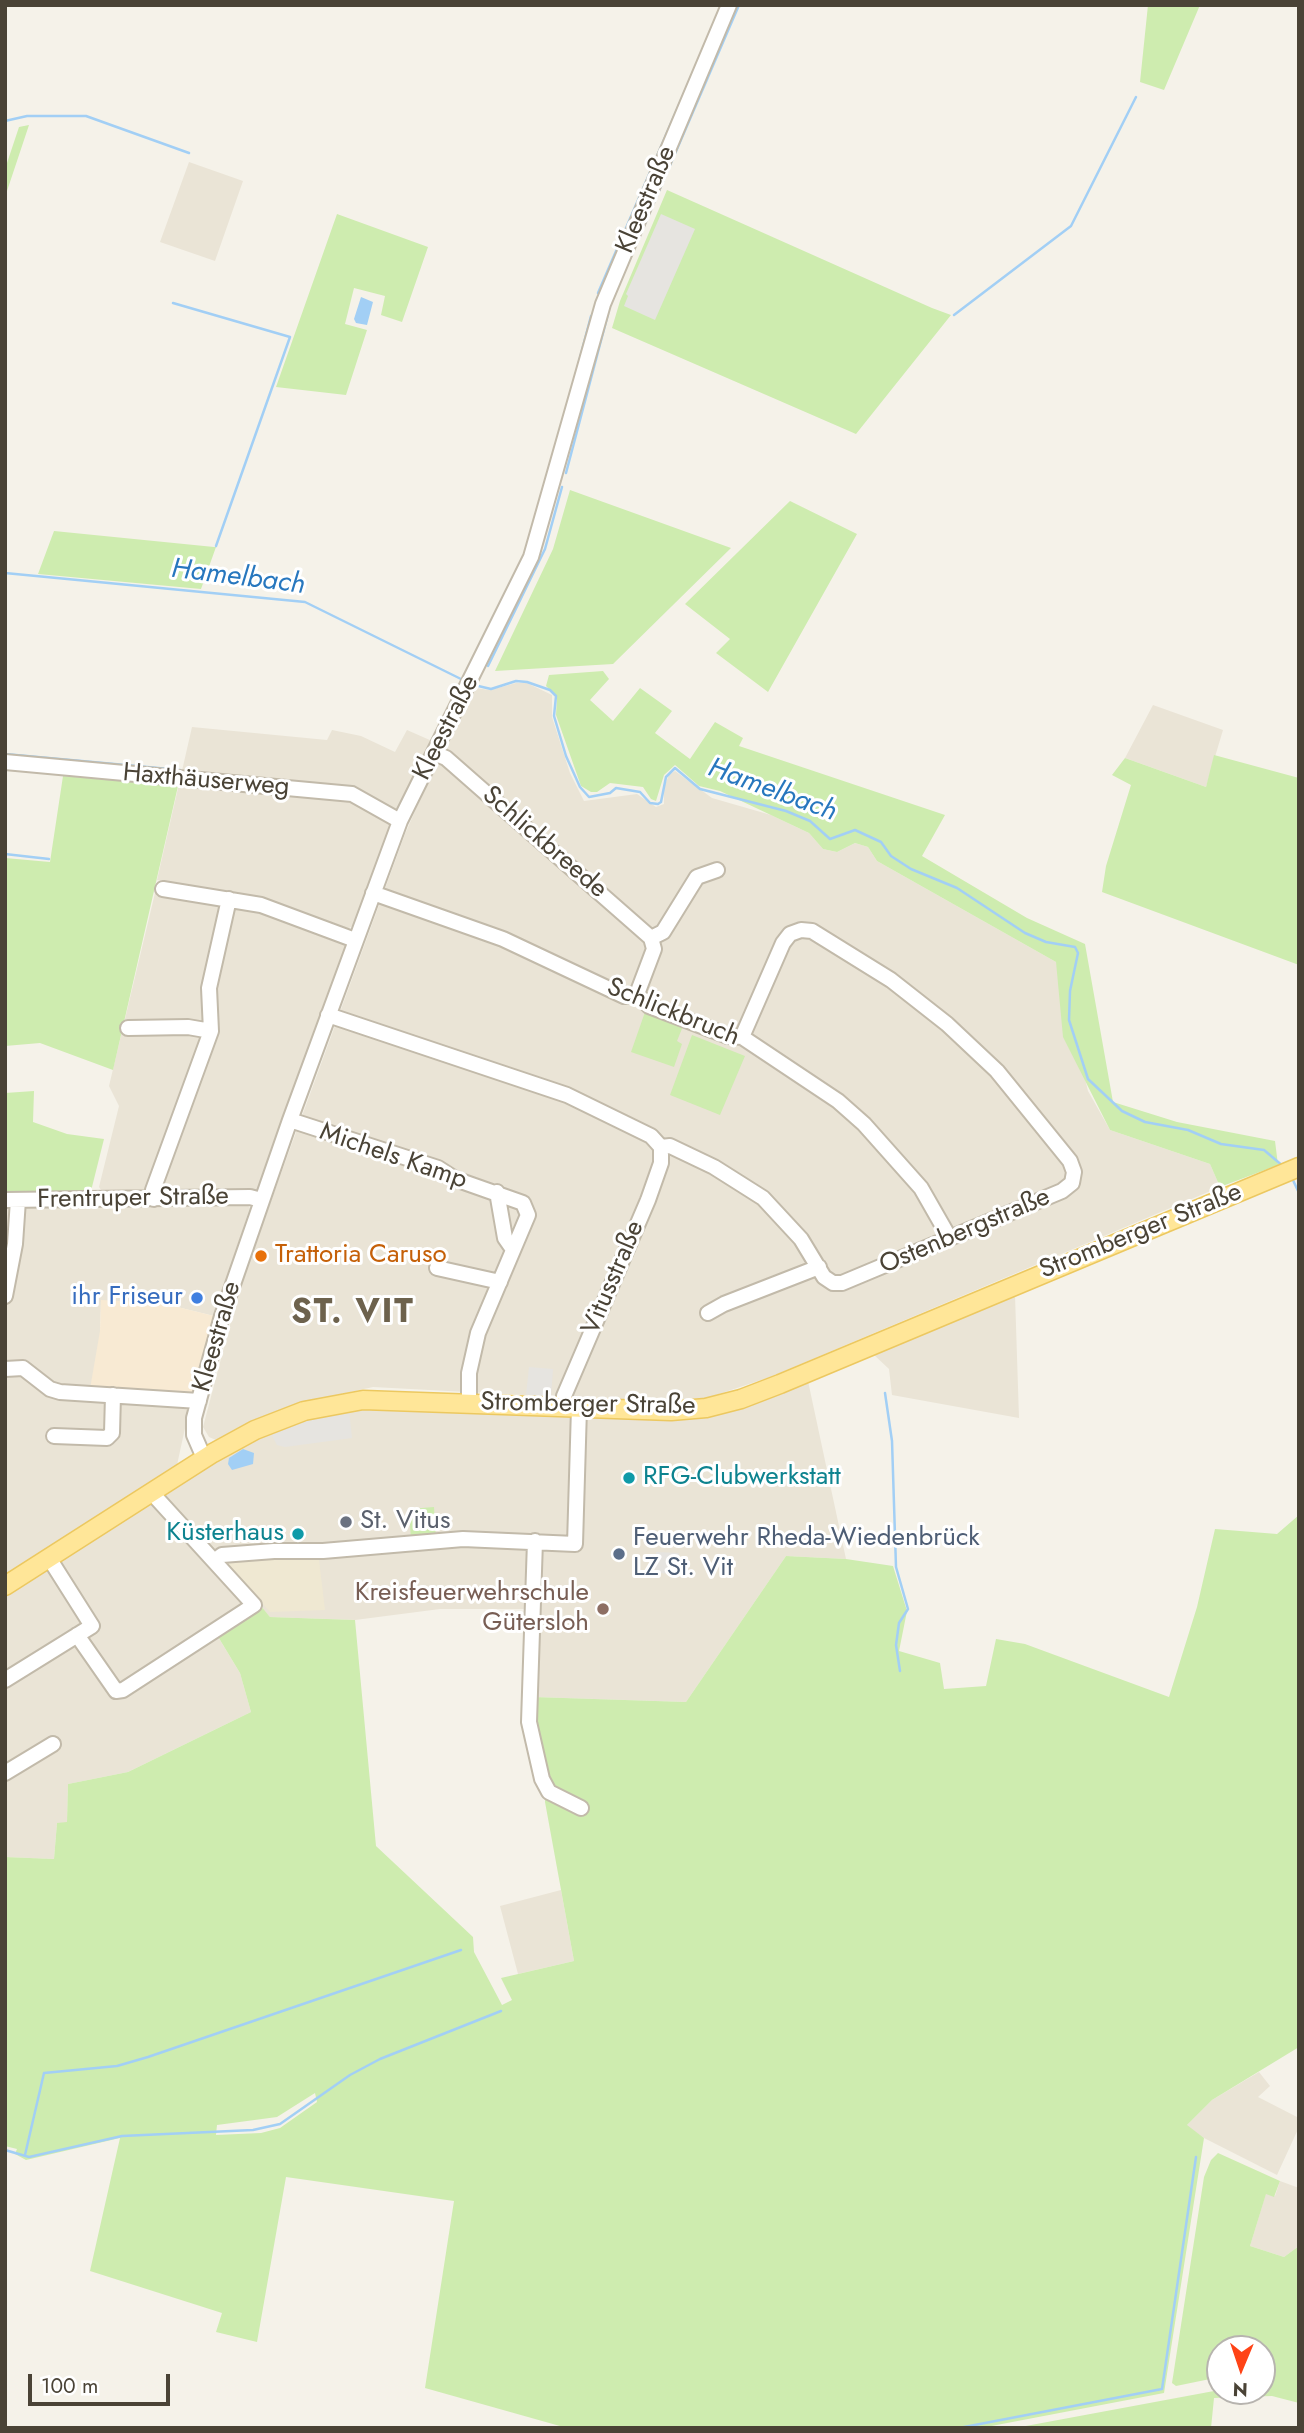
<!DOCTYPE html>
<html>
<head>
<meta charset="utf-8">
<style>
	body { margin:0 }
	#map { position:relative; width:1304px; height:2433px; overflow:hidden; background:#f5f2e9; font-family:Jost,sans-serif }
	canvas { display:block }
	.frame { position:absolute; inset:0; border:7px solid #4a4336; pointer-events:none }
	.north { position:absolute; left:1206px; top:2335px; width:70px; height:70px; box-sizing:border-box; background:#fff; border:2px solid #b7b4af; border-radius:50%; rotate:182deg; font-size:19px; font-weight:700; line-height:28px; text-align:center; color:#4a4336 }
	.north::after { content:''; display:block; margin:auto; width:24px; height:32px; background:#ff4316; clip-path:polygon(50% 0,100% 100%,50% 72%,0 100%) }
	.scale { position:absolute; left:28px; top:2374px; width:142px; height:32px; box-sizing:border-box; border:4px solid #4a4336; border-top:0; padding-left:9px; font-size:21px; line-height:24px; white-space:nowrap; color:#4a4336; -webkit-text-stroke:5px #fff; paint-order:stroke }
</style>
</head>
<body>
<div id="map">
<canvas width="1304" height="2433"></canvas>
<div class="frame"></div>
<div class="north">N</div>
<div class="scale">100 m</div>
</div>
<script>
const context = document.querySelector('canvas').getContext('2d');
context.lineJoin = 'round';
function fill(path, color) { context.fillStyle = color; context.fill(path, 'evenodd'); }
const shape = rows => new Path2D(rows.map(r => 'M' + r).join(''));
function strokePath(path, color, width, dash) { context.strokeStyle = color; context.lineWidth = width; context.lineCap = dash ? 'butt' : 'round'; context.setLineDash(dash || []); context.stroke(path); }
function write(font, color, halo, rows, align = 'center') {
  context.font = font + ' Jost,sans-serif'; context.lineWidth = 6; context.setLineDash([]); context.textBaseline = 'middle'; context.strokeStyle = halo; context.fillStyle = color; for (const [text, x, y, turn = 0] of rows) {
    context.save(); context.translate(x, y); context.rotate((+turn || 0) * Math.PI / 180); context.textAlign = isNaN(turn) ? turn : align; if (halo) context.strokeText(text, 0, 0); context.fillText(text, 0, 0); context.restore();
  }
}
fill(shape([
	[189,162,243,181,215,261,160,242],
	[516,683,527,683,552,695,552,717,570,773,584,801,637,794,656,807,664,804,664,787,669,775,675,771,712,798,771,815,809,833,823,849,837,852,855,843,868,847,877,861,1056,962,1088,1091,1110,1130,1210,1164,1220,1187,770,1377,707,1398,673,1403,373,1387,296,1404,216,1440,209,1437,203,1427,241,1283,405,834,426,786,475,688,490,690],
	[1153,705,1223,730,1206,787,1125,758],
	[192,727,327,740,332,730,361,736,395,752,407,730,432,741,388,830,353,926,347,929,261,897,157,880],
	[155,893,259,911,345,942,346,946,258,1191,104,1194,99,1187,119,1106,109,1086],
	[246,1203,250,1208,214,1316,161,1303,101,1301,100,1331,192,1396,177,1465,5,1576,5,1207],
	[1015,1295,1019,1418,892,1395,889,1369,872,1353],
	[808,1381,846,1559,786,1556,686,1702,533,1697,535,1609,440,1609,355,1620,270,1617,159,1496,208,1464,269,1432,318,1414,351,1408,677,1420,711,1414],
	[150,1502,245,1601,241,1609,212,1627,240,1673,251,1712,128,1772,68,1784,67,1823,57,1823,54,1859,5,1857,5,1595],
	[561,1890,574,1961,518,1974,500,1906],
	[1259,2072,1270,2086,1258,2097,1299,2118,1299,2127,1277,2175,1204,2138,1186,2126,1212,2100],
	[1280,2181,1299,2188,1299,2246,1284,2257,1250,2246,1266,2193,1275,2196]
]), '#eae4d6');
fill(shape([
	[101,1300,161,1303,214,1316,192,1396,90,1389,100,1331]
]), '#f8ead3');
fill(shape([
	[314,1556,319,1560,325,1610,270,1612,224,1561]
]), '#efe8d2');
fill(shape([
	[1148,5,1200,5,1164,90,1140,82],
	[29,125,5,197,5,169,19,127],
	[667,190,932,308,951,315,856,434,612,328,620,301],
	[337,214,428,247,402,322,381,315,385,296,354,288,345,324,367,330,346,395,276,387],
	[570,490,731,548,613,664,495,671,553,549],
	[790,501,857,534,768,692,716,653,730,639,685,604],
	[54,531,214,547,216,547,201,589,38,574],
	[603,671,609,679,590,700,613,721,640,688,672,711,655,733,690,759,715,722,743,738,739,746,945,815,922,856,1027,918,1085,944,1113,1102,1177,1122,1275,1141,1278,1165,1220,1187,1210,1164,1110,1130,1063,1037,1056,962,877,861,868,847,855,843,837,852,823,849,809,833,720,791,699,786,675,765,664,775,656,801,651,799,643,787,610,783,597,792,591,792,581,786,556,715,557,697,546,686,549,675],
	[1214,755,1299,778,1299,965,1102,892,1106,866,1131,785,1112,775,1125,758,1206,787],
	[63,776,178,786,113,1070,40,1043,5,1046,5,858,50,862],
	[645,1012,683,1026,677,1041,682,1044,674,1067,631,1052],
	[692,1035,745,1056,720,1115,670,1095],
	[34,1091,33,1122,67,1134,104,1139,90,1195,5,1195,5,1093],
	[434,1507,436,1538,411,1540,409,1509],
	[1299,1515,1299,2047,1212,2100,1187,2125,1204,2138,1164,2393,981,2428,567,2428,425,2388,454,2201,286,2177,257,2342,216,2332,222,2313,90,2271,120,2138,26,2160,15,2154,17,2149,5,2146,5,1857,54,1859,57,1823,67,1822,68,1784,128,1772,251,1712,240,1673,217,1635,260,1605,270,1617,355,1620,376,1846,473,1937,474,1952,502,2005,512,2000,501,1978,574,1961,545,1802,546,1779,533,1721,533,1697,686,1702,786,1556,846,1559,893,1566,907,1611,899,1651,940,1663,944,1689,986,1686,996,1639,1025,1644,1169,1697,1197,1607,1215,1529,1277,1534],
	[315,2093,317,2102,280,2128,261,2133,216,2135,217,2125,277,2117],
	[1218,2153,1280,2181,1274,2197,1266,2194,1250,2246,1284,2257,1299,2246,1299,2403,1272,2396,1214,2398,1211,2428,1015,2428,1214,2391,1215,2378,1176,2386,1172,2383,1204,2177,1211,2160],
	[1220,2349,1262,2349,1262,2391,1220,2391]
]), '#ceecaf');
fill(shape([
	[661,214,695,229,655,320,624,306,628,296,626,294],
	[529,1367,553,1369,551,1397,526,1395],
	[349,1410,352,1438,285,1447,277,1445,270,1432,320,1415],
	[656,1552,679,1553,678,1574,655,1573]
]), '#e6e4e0');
fill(shape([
	[361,297,373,302,367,325,356,323,354,319],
	[243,1449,254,1453,253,1464,232,1470,228,1464,229,1458]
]), '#a2cff5');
strokePath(shape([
	[5,121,27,116,86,116,189,153],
	[598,293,697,63],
	[612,300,739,5],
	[173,303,290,337,216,546],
	[954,315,1071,226,1136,97],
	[575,377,591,316],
	[566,473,608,314],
	[5,573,305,602,465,681],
	[488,666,545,549,562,487],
	[467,670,474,657],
	[474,685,491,689,516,681,527,682,550,690,556,696,554,716,566,756,580,787,589,797,610,793,616,788,640,792,650,803,658,804,661,802,666,777,675,768,700,789,786,811,810,821,830,839,855,830,881,842,891,856,911,869,957,888,1025,933,1046,942,1075,947,1078,953,1070,991,1069,1020,1088,1079,1122,1111,1145,1122,1188,1130,1221,1144,1264,1150,1284,1167],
	[5,754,180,770],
	[5,854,49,859],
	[1292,1178,1299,1193],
	[885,1393,892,1441,896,1567,908,1609,899,1623,896,1645,900,1671],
	[5,2150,29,2157,122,2136,253,2130,280,2124,350,2075,380,2059,501,2011],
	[25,2155,44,2073,117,2066,148,2057,461,1950],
	[959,2428,1162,2389,1196,2157]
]), '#a2cff5', 2.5);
const minor = shape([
	[434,753,446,758,651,938,654,949,637,994],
	[5,762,352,794,400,821],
	[163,889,261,905,355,940],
	[373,893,503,939,624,996,637,994],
	[651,938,663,932,697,877,717,870],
	[637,994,649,1006,728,1036,742,1037,838,1101,864,1124,921,1188,949,1237],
	[328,1015,567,1095,651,1136,661,1147],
	[128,1028,188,1027,211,1031],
	[290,1120,438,1168,455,1179,523,1203,528,1215,478,1333,469,1373,469,1403],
	[661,1147,670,1146,714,1167,763,1198,801,1239,824,1277,833,1283,842,1283,1062,1191,1072,1183,1074,1172,1070,1161,997,1071,947,1024,891,980,812,931,801,930,790,934,783,943,742,1037],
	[497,1192,505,1238,512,1248],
	[154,1199,153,1190,211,1031,209,988,229,899],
	[5,1200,250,1197,261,1200],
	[437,1268,500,1282],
	[5,1296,15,1244,18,1200],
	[708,1313,724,1304,819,1267],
	[5,1369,23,1368,50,1389,60,1392,199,1401],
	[563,1408,564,1396,648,1200,661,1163,661,1147],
	[54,1436,107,1438,112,1433,113,1395],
	[204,1458,194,1435,194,1418,222,1316,290,1120,400,821,531,557,603,304,729,5],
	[535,1541,529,1722,542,1779,549,1792,581,1808],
	[214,1561,222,1555,274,1551,323,1551,463,1539,575,1544,579,1408],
	[77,1635,116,1691,123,1690,254,1605,151,1492],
	[5,1680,92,1626,49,1558],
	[5,1773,53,1744]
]);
const major = shape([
	[5,1586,213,1453,255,1430,304,1411,363,1400,671,1411,706,1408,741,1399,780,1384,1299,1167]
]);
strokePath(minor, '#c2baaa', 18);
strokePath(major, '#ecc860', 21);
strokePath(minor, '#fff', 14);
strokePath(major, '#ffe698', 18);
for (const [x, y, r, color] of [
	[261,1256,7,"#e8710a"],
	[197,1298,7,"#3f7fe0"],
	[629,1478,7,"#0f9aa8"],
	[346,1522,7,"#6b7280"],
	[298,1534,7,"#0f9aa8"],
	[619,1554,7,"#5c6f8a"],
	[603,1609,7,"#8d6e63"]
]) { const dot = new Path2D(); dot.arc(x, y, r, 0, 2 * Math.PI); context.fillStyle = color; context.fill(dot); strokePath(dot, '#fff', 2.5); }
write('26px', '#4a4336', '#fff', [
	["Kleestraße",647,200,-67],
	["Kleestraße",447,728,-63],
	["Haxthäuserweg",206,781,5],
	["Schlickbreede",544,843,41],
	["Schlickbruch",673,1013,22],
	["Michels Kamp",393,1157,19],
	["Frentruper Straße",133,1199,-1],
	["Ostenbergstraße",965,1232,-23],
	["Stromberger Straße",1141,1232,-22],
	["Vitusstraße",614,1278,-67],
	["Kleestraße",218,1337,-74],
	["Stromberger Straße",588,1405,1]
]);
write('26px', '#c56008', '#fff', [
	["Trattoria Caruso",275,1256]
], 'left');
write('26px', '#366cbe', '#fff', [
	["ihr Friseur",183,1298]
], 'right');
write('26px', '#0d838f', '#fff', [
	["RFG-Clubwerkstatt",643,1478],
	["Küsterhaus",284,1534,"right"]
], 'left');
write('26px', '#5b616d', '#fff', [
	["St. Vitus",360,1522]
], 'left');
write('26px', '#4e5e75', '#fff', [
	["Feuerwehr Rheda-Wiedenbrück",633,1539],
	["LZ St. Vit",633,1569]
], 'left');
write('26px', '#785e54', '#fff', [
	["Kreisfeuerwehrschule",589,1594],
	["Gütersloh",589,1624]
], 'right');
write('italic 28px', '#2777be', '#fff', [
	["Hamelbach",238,578,7],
	["Hamelbach",772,791,20]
]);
context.letterSpacing = '2px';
write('bold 33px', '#6d624d', '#fff', [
	["ST. VIT",353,1314]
]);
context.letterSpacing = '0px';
</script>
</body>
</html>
